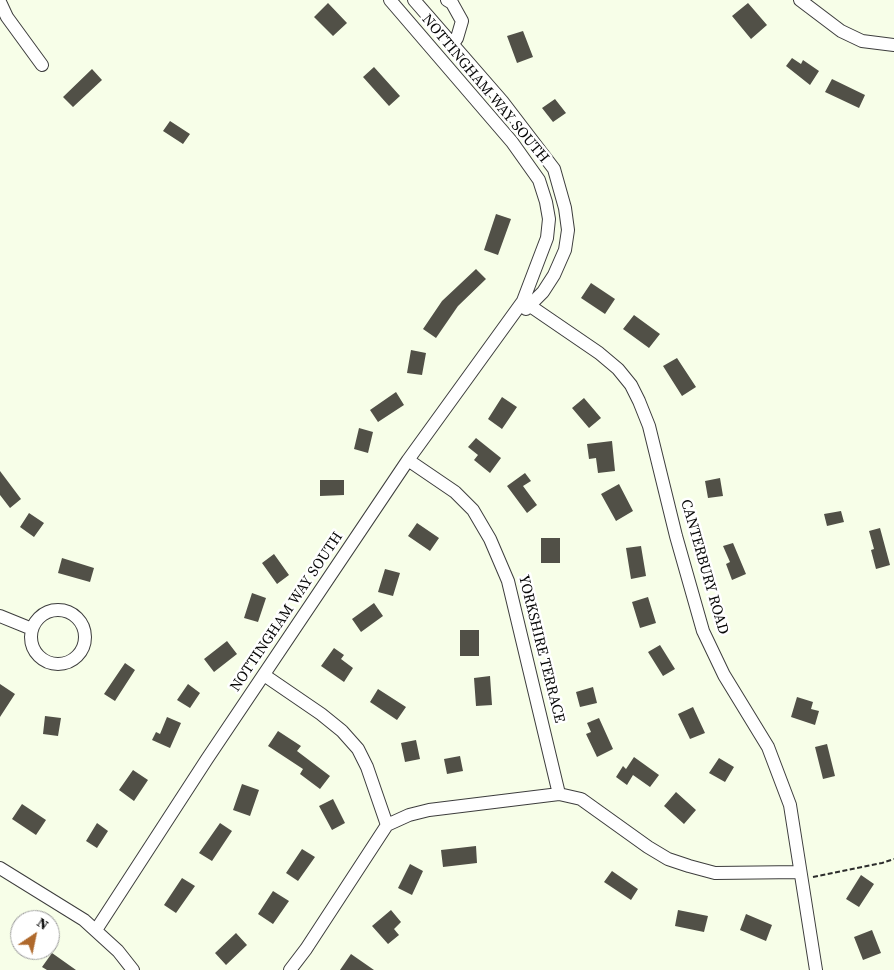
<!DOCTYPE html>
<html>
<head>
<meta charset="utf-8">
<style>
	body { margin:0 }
	#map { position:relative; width:894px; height:970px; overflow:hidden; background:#f7fee8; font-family:"Source Serif 4",serif }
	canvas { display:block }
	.north { position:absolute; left:10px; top:910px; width:50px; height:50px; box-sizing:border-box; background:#fff; border:1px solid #9d9d9d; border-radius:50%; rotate:34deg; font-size:14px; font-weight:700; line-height:20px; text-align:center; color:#0a0a0a }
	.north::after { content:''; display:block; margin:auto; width:18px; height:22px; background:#af692c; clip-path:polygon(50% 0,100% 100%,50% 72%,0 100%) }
</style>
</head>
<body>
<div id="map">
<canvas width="894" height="970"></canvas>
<div class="north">N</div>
</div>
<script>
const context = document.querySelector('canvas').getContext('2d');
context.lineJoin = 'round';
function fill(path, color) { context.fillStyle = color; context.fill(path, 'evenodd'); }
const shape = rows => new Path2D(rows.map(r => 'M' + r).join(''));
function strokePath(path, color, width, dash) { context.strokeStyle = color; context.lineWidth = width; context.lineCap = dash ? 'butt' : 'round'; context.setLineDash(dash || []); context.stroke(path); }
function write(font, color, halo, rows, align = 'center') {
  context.font = font + ' "Source Serif 4",serif'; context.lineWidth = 5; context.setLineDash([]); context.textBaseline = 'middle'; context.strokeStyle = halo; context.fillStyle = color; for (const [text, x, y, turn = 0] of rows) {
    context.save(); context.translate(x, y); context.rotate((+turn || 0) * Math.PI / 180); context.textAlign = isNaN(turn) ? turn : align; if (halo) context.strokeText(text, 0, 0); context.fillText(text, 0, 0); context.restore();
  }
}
fill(shape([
	[328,3,347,23,333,36,314,17],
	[748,3,767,25,751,39,732,16],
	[523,31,533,57,517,63,507,36],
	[792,58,801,64,803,60,819,71,810,85,786,66],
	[374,67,400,96,389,106,363,77],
	[92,69,102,80,73,107,63,97],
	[832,79,865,95,859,108,825,92],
	[555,99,566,113,553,122,542,108],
	[170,121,190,134,183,144,163,131],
	[496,214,511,219,498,255,484,250],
	[476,269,486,279,458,306,436,338,423,329,442,301],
	[591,283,615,299,605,314,581,298],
	[634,315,660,334,649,348,623,329],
	[411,350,426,353,422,375,407,373],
	[677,358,696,387,682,396,663,366],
	[396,392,404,405,378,422,370,410],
	[502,397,517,407,502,429,488,419],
	[584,398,601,418,589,428,572,408],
	[359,428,373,432,368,453,354,449],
	[476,438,501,458,490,473,474,460,478,455,468,447],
	[612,441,615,471,598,473,596,458,589,459,587,444],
	[0,471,21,499,10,508,0,495],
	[525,473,531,481,523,486,537,505,527,513,507,486],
	[720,478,723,496,708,498,705,481],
	[320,480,344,480,344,495,320,496],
	[619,484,633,511,616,521,601,494],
	[841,511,844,522,827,526,824,514],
	[29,513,44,523,34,537,20,527],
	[417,523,439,538,430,551,408,536],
	[880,528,890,565,876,569,871,550,874,549,869,531],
	[541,538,560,538,560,563,541,563],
	[733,543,746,574,732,580,726,564,730,562,723,546],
	[641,546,646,576,631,579,626,548],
	[274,554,289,575,277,584,262,563],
	[62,558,94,568,90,582,58,573],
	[385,569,400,573,393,596,378,592],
	[252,593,266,598,258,622,244,618],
	[648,597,656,623,640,628,632,602],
	[374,603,383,616,361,632,352,619],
	[460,630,479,630,479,656,460,656],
	[227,641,237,654,214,672,204,659],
	[660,645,675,669,663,676,648,652],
	[334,648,344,655,341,659,353,668,344,682,321,666],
	[125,663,135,670,115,701,104,694],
	[490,676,492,705,476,706,474,678],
	[0,684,15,694,0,717],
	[188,684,200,693,190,708,177,700],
	[593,687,597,703,580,707,576,692],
	[378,689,406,707,397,720,370,702],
	[797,697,813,702,811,709,819,711,815,725,791,717],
	[693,707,705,733,690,739,678,714],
	[45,716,61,718,58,736,43,734],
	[167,717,181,723,170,748,152,740,156,732,160,734],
	[599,718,613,749,597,757,586,734,591,732,587,723],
	[278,731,301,746,297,751,330,776,320,789,300,774,303,769,268,746],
	[416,740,420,759,405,762,401,743],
	[827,744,835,776,823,779,815,747],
	[460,756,463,771,447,774,444,759],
	[634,757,659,775,650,787,633,775,627,785,616,777,623,766,626,769],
	[719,758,734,767,725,782,709,773],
	[133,770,148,780,134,801,119,790],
	[242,784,259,790,250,816,233,810],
	[676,792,696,810,684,824,664,806],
	[333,799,345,823,332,830,319,806],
	[22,804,46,820,36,835,12,819],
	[97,823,108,831,97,848,86,841],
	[220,823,232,831,212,861,199,853],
	[476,846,477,863,443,867,441,850],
	[302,849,315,857,298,881,286,873],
	[410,864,423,871,412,895,398,888],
	[612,871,638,889,631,900,604,882],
	[861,875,874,884,859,907,846,899],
	[182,878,195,886,176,913,164,905],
	[273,891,289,901,273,924,258,914],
	[391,910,401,922,394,929,399,935,388,944,372,926],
	[678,910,708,916,704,932,675,926],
	[746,914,772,925,766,941,740,930],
	[872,930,881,953,863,960,854,937],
	[236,933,247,945,226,965,215,953],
	[52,953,76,970,47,970,42,967],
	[351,954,374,970,340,970]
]), '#515047');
const street = shape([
	[414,0,502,101,554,169,565,208,568,230,565,250,554,275,543,292,526,309],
	[447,0,452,3,462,21,457,38,453,44],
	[800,0,841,31,862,41,894,45],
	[0,2,7,17,42,65],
	[523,301,599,353,618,369,631,385,639,401,649,426,676,536,703,631,724,675,768,747,790,805,816,970],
	[408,460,455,492,473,510,490,539,508,581,559,794],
	'31 637a27 27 0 1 1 54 0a27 27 0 1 1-54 0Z',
	[0,616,32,629],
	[264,675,321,714,342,731,358,749,367,767,387,825],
	[0,868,84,920,118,951,133,970],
	[96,930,207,759,408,460,523,301,547,238,549,219,546,202,539,180,512,142,390,0],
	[290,970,306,949,387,825,409,815,429,810,559,794,581,799,648,847,668,859,689,866,715,873,800,872]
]);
strokePath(street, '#3d3d3d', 14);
strokePath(shape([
	[813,877,882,863,894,859]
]), '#2c2c2c', 2, [5, 2.5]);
strokePath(street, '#fff', 12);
write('15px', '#0a0a0a', '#fff', [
	["NOTTINGHAM WAY SOUTH",485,89,50],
	["CANTERBURY ROAD",704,567,74],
	["NOTTINGHAM WAY SOUTH",287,612,-56],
	["YORKSHIRE TERRACE",541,649,76]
]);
</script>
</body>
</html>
